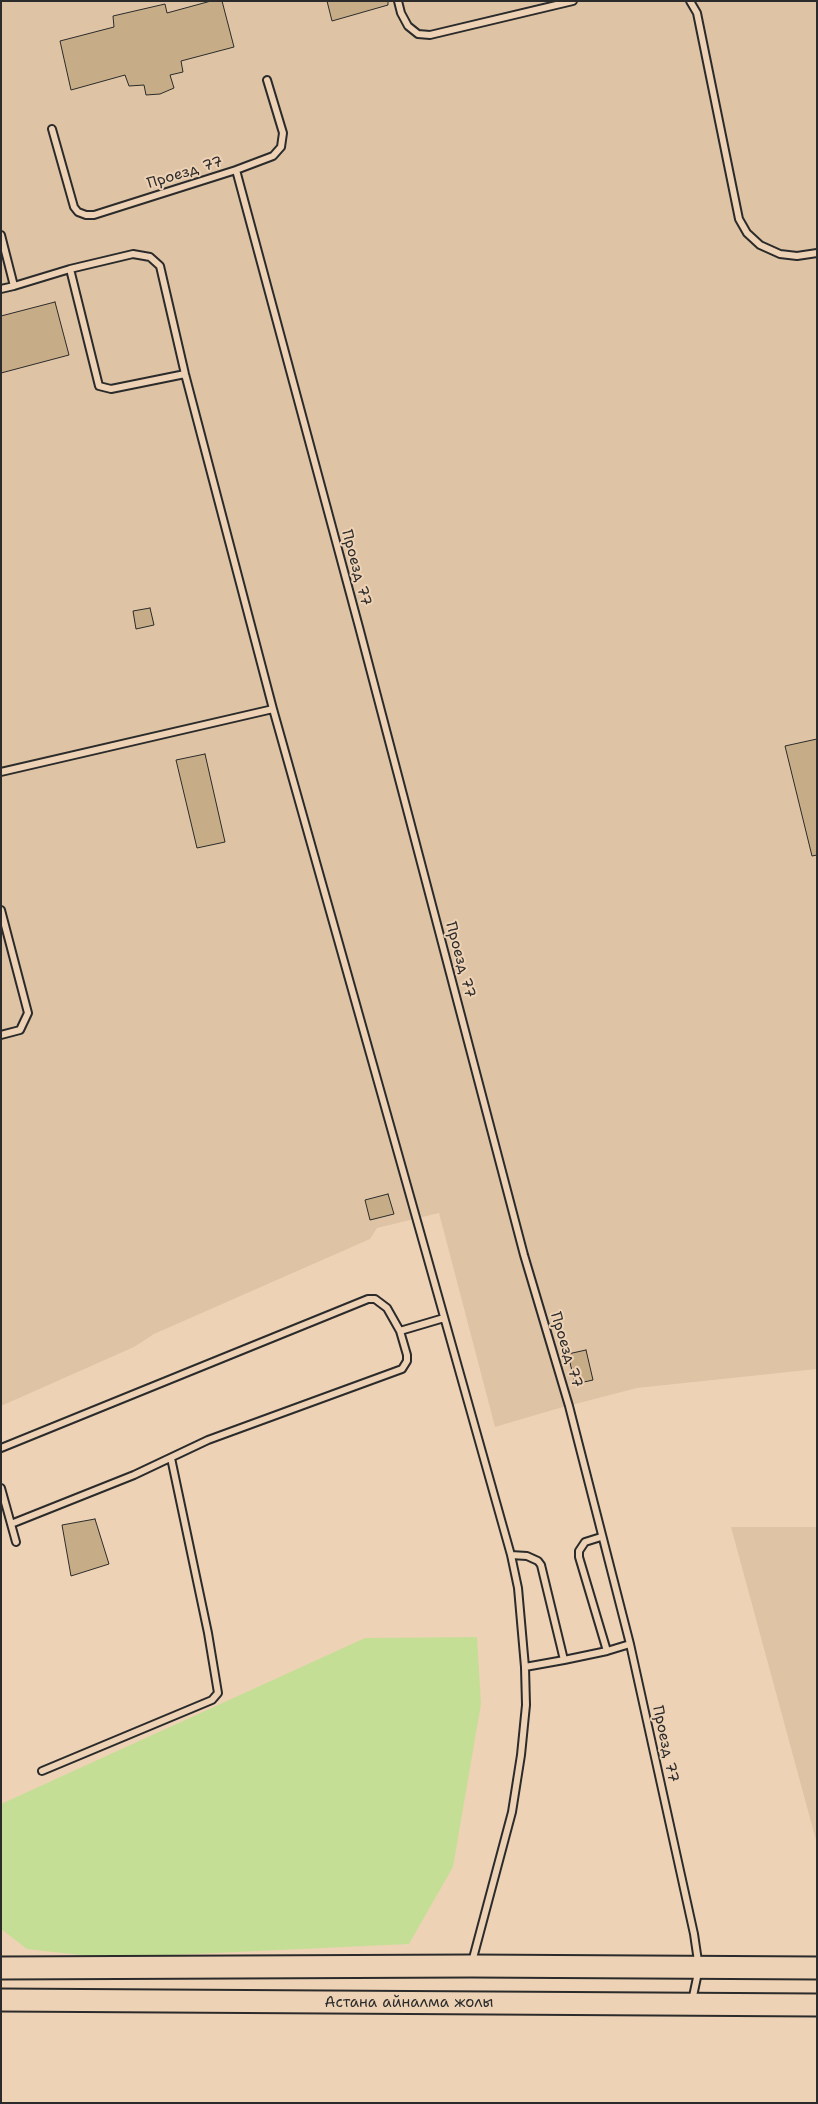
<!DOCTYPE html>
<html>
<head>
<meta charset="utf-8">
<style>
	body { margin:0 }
	#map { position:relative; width:818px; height:2104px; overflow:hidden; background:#eed2b5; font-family:"Shantell Sans",sans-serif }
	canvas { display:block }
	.frame { position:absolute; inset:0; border:2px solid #2b2b2b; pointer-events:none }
</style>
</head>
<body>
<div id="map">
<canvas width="818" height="2104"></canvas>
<div class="frame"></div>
</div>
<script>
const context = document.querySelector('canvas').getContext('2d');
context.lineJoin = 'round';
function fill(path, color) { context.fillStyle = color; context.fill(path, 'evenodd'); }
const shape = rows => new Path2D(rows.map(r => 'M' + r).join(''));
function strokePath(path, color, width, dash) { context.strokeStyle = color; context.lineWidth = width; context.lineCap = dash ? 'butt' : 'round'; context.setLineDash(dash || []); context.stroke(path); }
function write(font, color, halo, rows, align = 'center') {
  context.font = font + ' "Shantell Sans",sans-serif'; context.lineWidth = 4; context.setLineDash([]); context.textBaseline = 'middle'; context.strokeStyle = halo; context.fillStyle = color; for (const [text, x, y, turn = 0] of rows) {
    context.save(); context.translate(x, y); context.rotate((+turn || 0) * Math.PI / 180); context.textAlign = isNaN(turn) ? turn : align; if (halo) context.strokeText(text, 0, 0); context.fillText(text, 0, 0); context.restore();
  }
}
fill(shape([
	[1,1,817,1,817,1369,637,1388,556,1409,495,1427,439,1213,377,1228,370,1239,154,1334,134,1347,1,1406],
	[731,1527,817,1527,817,1844]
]), '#dec4a5');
fill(shape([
	[477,1637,481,1704,453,1867,409,1944,107,1958,27,1949,1,1929,1,1804,365,1638]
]), '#c5de95');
const building = shape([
	[211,1,222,1,234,47,181,61,183,72,170,75,174,88,160,94,146,95,144,85,129,86,125,75,71,90,60,41,114,27,113,16,165,4,167,13,211,1],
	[327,1,388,1,388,5,332,21,327,1],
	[55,302,69,355,1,373,1,316,55,302],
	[150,608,154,625,136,629,133,611,150,608],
	[817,739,817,855,812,856,785,746,817,739],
	[205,754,225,842,197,848,176,760,205,754],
	[388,1194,394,1214,370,1220,365,1200,388,1194],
	[586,1350,593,1380,575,1384,568,1354,586,1350],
	[95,1519,109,1564,71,1576,62,1525,95,1519]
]);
fill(building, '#c7ad87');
strokePath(building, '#2b2b2b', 1);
const service = shape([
	[398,1,401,13,408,26,418,34,430,35,573,1],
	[690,1,697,13,739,219,747,233,760,245,780,254,797,256,817,253],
	[52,129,74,207,78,212,86,215,94,215,236,170,359,627,524,1255,569,1406,630,1644,694,1934,699,1968,692,2001],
	[236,170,273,156,281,147,283,133,267,80],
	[1,235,14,286,70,269,133,254,150,257,160,266,185,374,273,709,511,1555,518,1588,525,1667,526,1705,521,1755,512,1812,472,1962],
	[70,269,99,386,111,389,185,374],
	[1,289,14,286],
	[1,772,273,709],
	[1,910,28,1013,20,1030,1,1035],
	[1,1448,368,1299,375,1299,387,1308,400,1331],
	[1,1488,16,1542],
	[11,1524,134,1475,208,1440,402,1369,407,1361,407,1355,400,1331,444,1318],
	[511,1555,527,1556,538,1561,541,1565,564,1660,607,1651,579,1557,579,1551,585,1542,601,1537],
	[607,1651,630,1644],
	[525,1667,564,1660],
	[42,1771,212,1700,218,1693,208,1633,171,1458]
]);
const trunk = shape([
	[1,1968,471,1966,817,1968],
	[1,2000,817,2005]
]);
strokePath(service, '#2b2b2b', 10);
strokePath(trunk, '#2b2b2b', 25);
strokePath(service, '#eed2b5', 6);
strokePath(trunk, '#eed2b5', 21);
write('15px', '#2b2b2b', '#eed2b5', [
	["Проезд 77",185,173,-17],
	["Проезд 77",356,568,75],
	["Проезд 77",460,960,75],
	["Проезд 77",566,1350,73],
	["Проезд 77",665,1744,78],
	["Астана айналма жолы",409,2003]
]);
</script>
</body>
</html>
